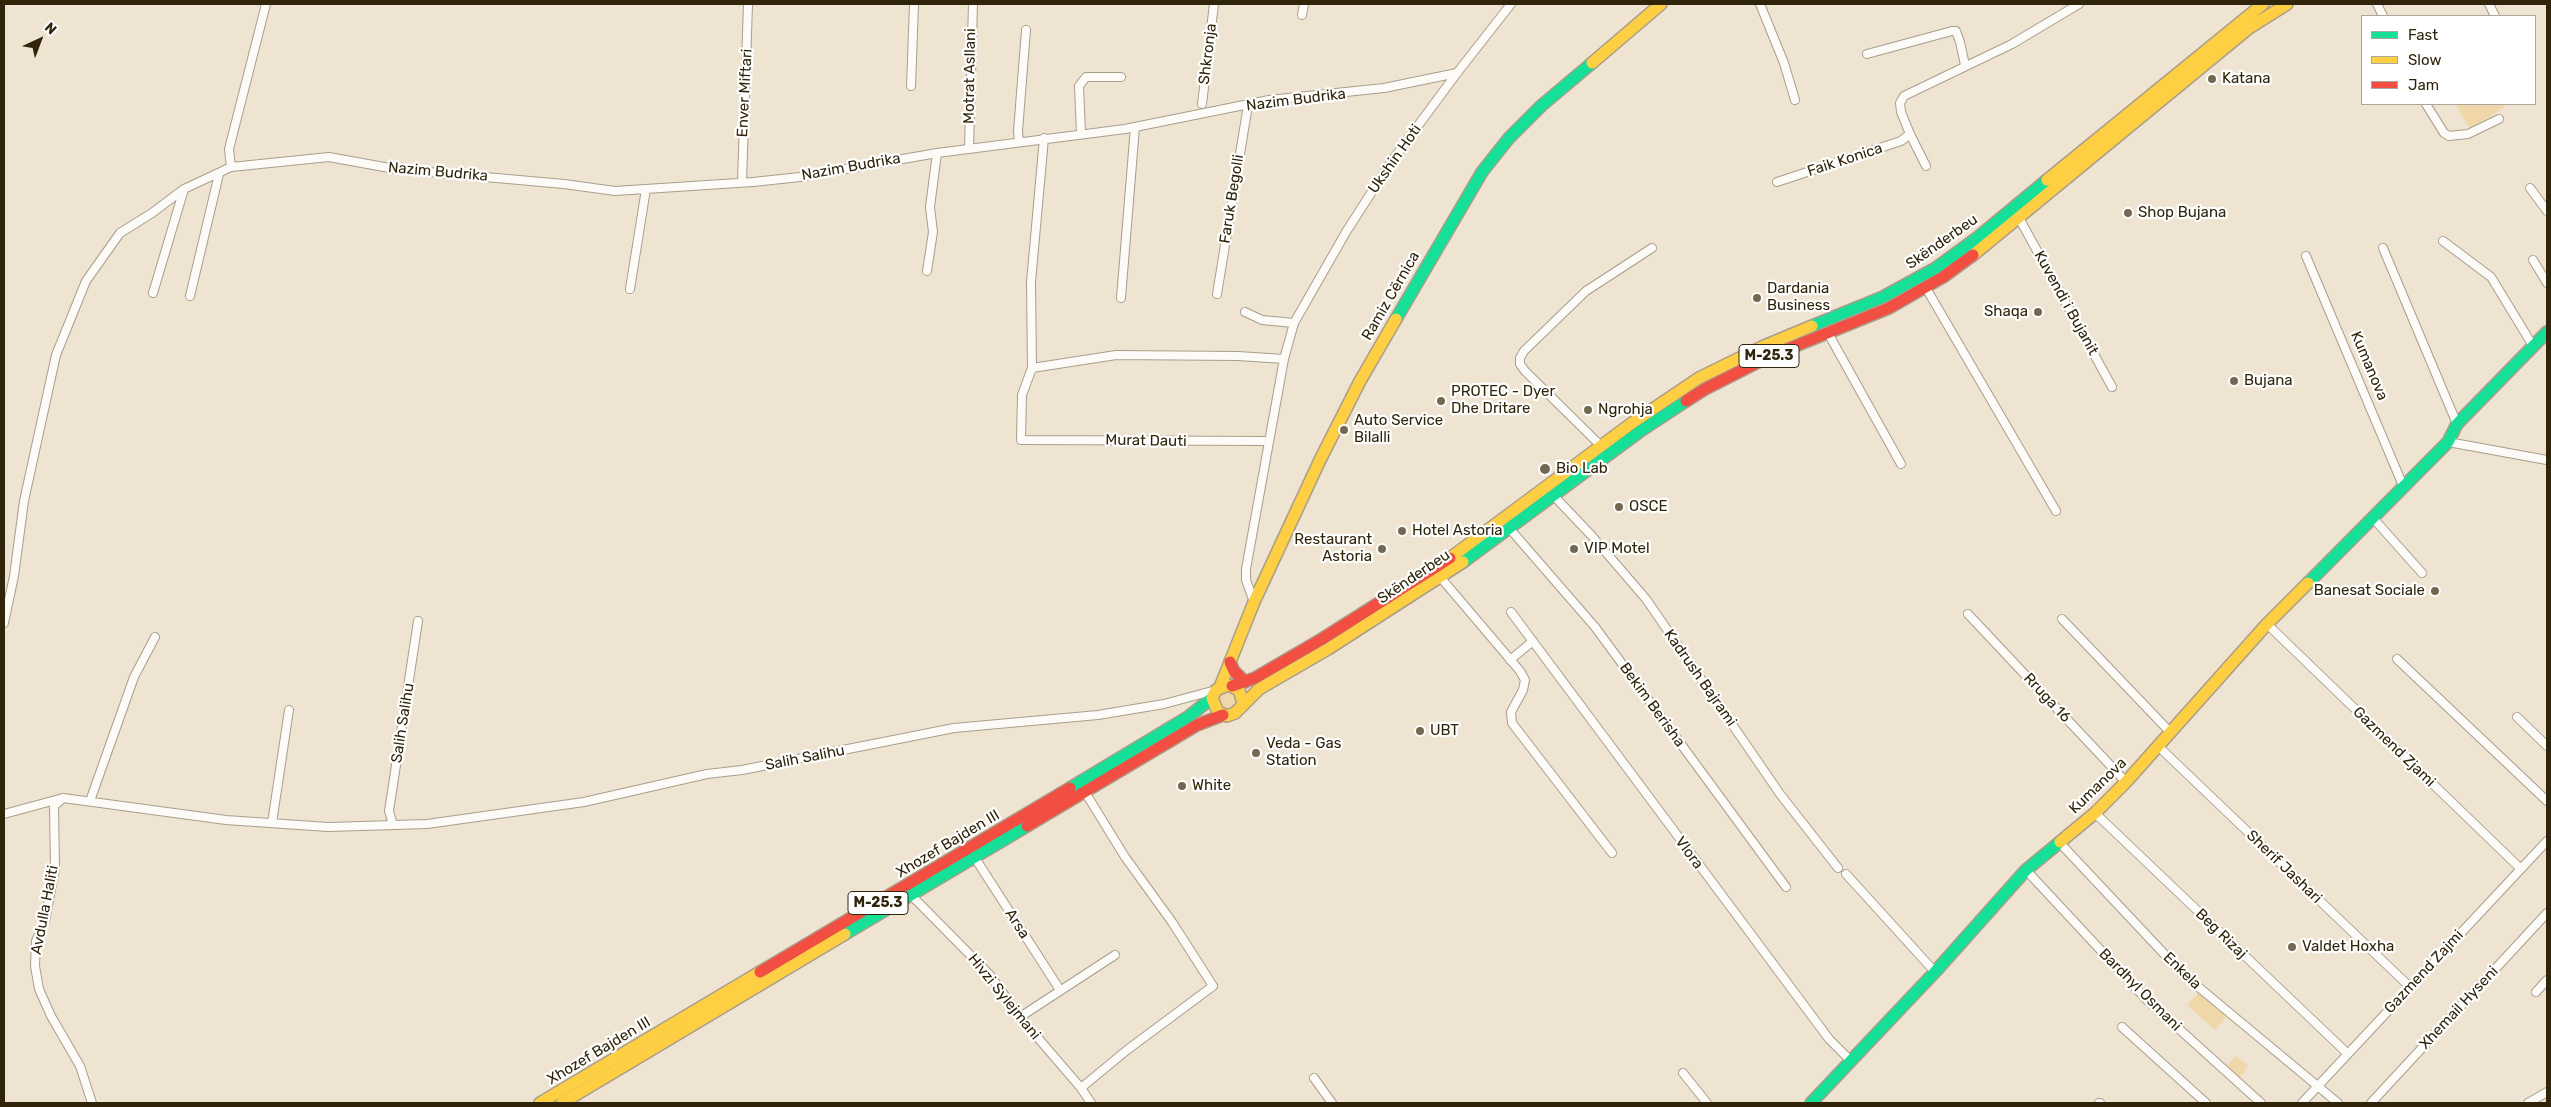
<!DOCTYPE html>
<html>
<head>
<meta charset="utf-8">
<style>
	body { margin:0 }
	#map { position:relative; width:2551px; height:1107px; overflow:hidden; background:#efe4d2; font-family:Rubik,sans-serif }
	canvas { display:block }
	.frame { position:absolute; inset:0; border:5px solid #30240b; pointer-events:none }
	.legend { position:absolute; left:2361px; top:15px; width:175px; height:90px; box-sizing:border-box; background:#fff; border:1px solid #aca79d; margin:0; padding:6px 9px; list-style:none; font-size:15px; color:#30240b }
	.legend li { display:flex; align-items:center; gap:10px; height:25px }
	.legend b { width:25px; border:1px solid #aca79d }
	.north { position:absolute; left:15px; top:15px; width:50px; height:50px; -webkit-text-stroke:4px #fff; paint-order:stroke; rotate:43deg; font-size:14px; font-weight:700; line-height:20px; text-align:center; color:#30240b }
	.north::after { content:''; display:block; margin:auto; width:18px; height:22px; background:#30240b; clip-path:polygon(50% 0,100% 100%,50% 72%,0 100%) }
</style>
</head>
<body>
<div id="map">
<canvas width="2551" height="1107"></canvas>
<div class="frame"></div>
<ul class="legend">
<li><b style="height:6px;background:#16e098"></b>Fast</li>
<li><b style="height:6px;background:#ffcf43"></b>Slow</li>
<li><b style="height:6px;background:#f24e42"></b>Jam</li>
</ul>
<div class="north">N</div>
</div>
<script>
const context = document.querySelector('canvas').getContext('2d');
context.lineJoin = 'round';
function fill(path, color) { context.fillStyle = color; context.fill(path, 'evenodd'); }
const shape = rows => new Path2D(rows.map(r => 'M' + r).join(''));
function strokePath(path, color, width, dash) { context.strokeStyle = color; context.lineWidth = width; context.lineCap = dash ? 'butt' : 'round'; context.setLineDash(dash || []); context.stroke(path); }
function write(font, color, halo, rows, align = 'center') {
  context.font = font + ' Rubik,sans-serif'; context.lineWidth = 4.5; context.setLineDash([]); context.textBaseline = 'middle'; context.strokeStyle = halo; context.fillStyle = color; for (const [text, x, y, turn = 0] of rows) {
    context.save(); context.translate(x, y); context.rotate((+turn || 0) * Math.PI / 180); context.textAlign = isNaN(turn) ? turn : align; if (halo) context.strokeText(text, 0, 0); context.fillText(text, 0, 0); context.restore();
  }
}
fill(shape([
	[2455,104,2503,104,2505,107,2470,129],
	[1228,691,1235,694,1237,701,1230,711,1219,707,1218,696],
	[2198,993,2227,1016,2215,1030,2187,1005],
	[2236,1056,2248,1066,2239,1079,2226,1067]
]), '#f0d7aa');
const street = shape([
	[1760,4,1784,63,1795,100],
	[2377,4,2383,16],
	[2489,4,2495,16],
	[1302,15,1304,4],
	[1867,54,1952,31,1956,31,1960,42,1965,65],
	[911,86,914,4],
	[1202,104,1214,4],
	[2426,104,2444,133,2449,136,2468,134,2499,119],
	[1081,133,1079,86,1086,77,1121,77],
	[1910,134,1926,166],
	[1044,138,1031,282,1032,368,1022,395,1021,440,1269,441],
	[1019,142,1018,131,1026,30],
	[969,148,973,4],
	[231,167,229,149,266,4],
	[742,182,748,4],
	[1777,182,1901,141,1910,134,1901,112,1900,103,1904,96,2012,44,2079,4],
	[2530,188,2547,211],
	[2019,218,2112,387],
	[2443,241,2491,277,2533,346],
	[2383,248,2457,424],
	[2306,256,2404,488],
	[2533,260,2547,283],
	[927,271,933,232,930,207,937,153],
	[1926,288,2056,511],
	[630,289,646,189],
	[153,293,184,189],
	[1217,294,1248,105],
	[190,296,219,174],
	[1121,298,1135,127],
	[1245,312,1262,320,1294,323],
	[1828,333,1901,464],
	[1032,368,1116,355,1238,356,1284,359],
	[2448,442,2547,460],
	[1601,446,1525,371,1520,364,1520,358,1524,351,1586,291,1652,248],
	[1554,496,1591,535,1646,599,1780,794,1838,868],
	[2373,518,2422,573],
	[1510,529,1595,627,1786,887],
	[1441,578,1520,671,1525,680,1523,690,1511,712,1512,723,1612,853],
	[1254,602,1246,580,1246,569,1284,359,1294,323,1346,232,1391,162,1457,73,1511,4],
	[1511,612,1829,1039,1851,1061],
	[1968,614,2126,782],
	[2062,619,2171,733],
	[4,623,14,576,24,501,56,355,86,281,120,233,152,213,184,189,231,167,329,157,395,169,564,184,615,191,753,182,800,177,937,153,1125,129,1269,100,1384,88,1457,73],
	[2267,624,2521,869],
	[2397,659,2547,801],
	[1510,660,1533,641],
	[2517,717,2547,746],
	[2158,746,2410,987],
	[63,798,54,806,55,868,45,921,36,941,35,966,39,989,51,1016,80,1066,92,1103],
	[90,801,134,677,155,637],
	[2095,813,2348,1054],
	[4,814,63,798,226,820,328,827,427,824,584,802,707,774,742,770,954,728,1098,715,1164,704,1216,690],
	[272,823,289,710],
	[393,825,389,811,418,621],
	[2059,842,2184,975,2338,1103],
	[975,858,1060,990],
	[2026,870,2147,1000,2261,1103],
	[1846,874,1935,972],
	[912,896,990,975,1020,1017,1081,1088,1091,1103],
	[2536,992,2547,980],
	[1020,1017,1115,955],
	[2122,1027,2206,1103],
	[1683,1073,1707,1103],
	[1314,1078,1332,1103],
	[1081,1088,1127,1050,1213,986,1172,922,1125,857,1085,792],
	[2099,1103,2100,1103],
	[2302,1103,2547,841],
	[2371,1103,2547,913],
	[2528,1103,2547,1092]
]);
const fast = shape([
	[1396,319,1482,172,1509,138,1541,106,1592,63],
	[1812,326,1883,297,1936,268,1977,238,2047,180],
	[1463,562,1639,432,1686,401],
	[2308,583,2448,442,2457,424,2547,332],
	[1070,788,1188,717,1212,698],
	[845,934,1027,826],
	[1811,1103,1935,972,2026,870,2060,842]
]);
const slow = shape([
	[1592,63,1661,4],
	[2047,180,2263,4],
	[1973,255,2249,28,2287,4],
	[1450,558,1632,423,1699,378,1764,346,1812,326],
	[1220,687,1254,602,1320,460,1360,381,1396,319],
	[1243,703,1239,690,1228,685,1216,690,1212,698,1218,712,1227,716,1235,713,1259,689,1328,649,1463,562],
	[2060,842,2095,813,2126,782,2267,624,2308,583],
	[540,1103,760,972],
	[562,1103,845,934]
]);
const jam = shape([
	[1686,401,1705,389,1768,357,1889,308,1943,277,1973,255],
	[1230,662,1234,671,1245,682],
	[1232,686,1255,678,1322,639,1450,558],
	[1027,826,1197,725,1223,715],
	[760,972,1070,788]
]);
strokePath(street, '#a99e8b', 10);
strokePath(fast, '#a99e8b', 14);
strokePath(slow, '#a99e8b', 14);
strokePath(jam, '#a99e8b', 14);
strokePath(street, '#fdfbf8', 8);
strokePath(fast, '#16e098', 11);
strokePath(slow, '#ffcf43', 11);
strokePath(jam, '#f24e42', 11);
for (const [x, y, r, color] of [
	[2212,79,5,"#736751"],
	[2128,213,5,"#736751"],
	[1757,298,5,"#736751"],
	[2038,312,5,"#736751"],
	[2234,381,5,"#736751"],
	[1441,401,5,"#736751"],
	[1588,410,5,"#736751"],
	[1344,430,5,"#736751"],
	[1545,469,6,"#736751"],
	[1619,507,5,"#736751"],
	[1402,531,5,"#736751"],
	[1382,549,5,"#736751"],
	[1574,549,5,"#736751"],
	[2435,591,5,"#736751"],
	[1420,731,5,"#736751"],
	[1256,753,5,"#736751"],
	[1182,786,5,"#736751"],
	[2292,947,5,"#736751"]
]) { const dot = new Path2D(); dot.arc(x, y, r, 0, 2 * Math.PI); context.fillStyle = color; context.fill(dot); strokePath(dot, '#fff', 2); }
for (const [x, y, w] of [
	[1769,356,60],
	[878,903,60]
]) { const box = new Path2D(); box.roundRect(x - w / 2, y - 11.5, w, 23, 4); context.fillStyle = '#fff'; context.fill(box); strokePath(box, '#30240b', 1); }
write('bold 14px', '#30240b', null, [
	["M-25.3",1769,356],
	["M-25.3",878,903]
]);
write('15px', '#30240b', '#fff', [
	["Shkronja",1208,54,-83],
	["Motrat Asllani",970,76,-89],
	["Enver Miftari",745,93,-87],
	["Nazim Budrika",1296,100,-7],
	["Ukshin Hoti",1395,159,-55],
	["Faik Konica",1845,160,-18],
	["Nazim Budrika",851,167,-10],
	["Nazim Budrika",438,172,5],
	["Faruk Begolli",1232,199,-81],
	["Skënderbeu",1942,242,-35],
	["Ramiz Cërnica",1391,296,-60],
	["Kuvendi i Bujanit",2066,303,61],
	["Kumanova",2369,366,67],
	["Murat Dauti",1146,441,1],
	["Skënderbeu",1414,577,-34],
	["Kadrush Bajrami",1700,678,55],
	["Rruga 16",2047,698,47],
	["Bekim Berisha",1652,705,54],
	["Salih Salihu",403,723,-81],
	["Gazmend Zjami",2394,747,44],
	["Salih Salihu",805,758,-11],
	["Kumanova",2098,786,-44],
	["Xhozef Bajden III",948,844,-31],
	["Vlora",1689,853,53],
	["Sherif Jashari",2284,867,44],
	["Avdulla Haliti",45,910,-79],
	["Arsa",1017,924,57],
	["Beg Rizaj",2221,934,44],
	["Enkela",2182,971,44],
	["Gazmend Zajmi",2424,972,-47],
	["Bardhyl Osmani",2140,990,45],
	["Hivzi Sylejmani",1004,997,51],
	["Xhemail Hyseni",2459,1008,-47],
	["Xhozef Bajden III",599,1051,-31]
]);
write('15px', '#30240b', '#fff', [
	["Katana",2222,79],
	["Shop Bujana",2138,213],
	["Dardania",1767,289],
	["Business",1767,306],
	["Shaqa",2028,312,"right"],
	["Bujana",2244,381],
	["PROTEC - Dyer",1451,392],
	["Dhe Dritare",1451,409],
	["Ngrohja",1598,410],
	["Auto Service",1354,421],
	["Bilalli",1354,438],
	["Bio Lab",1556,469],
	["OSCE",1629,507],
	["Hotel Astoria",1412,531],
	["Restaurant",1372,540,"right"],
	["Astoria",1372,557,"right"],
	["VIP Motel",1584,549],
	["Banesat Sociale",2425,591,"right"],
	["UBT",1430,731],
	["Veda - Gas",1266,744],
	["Station",1266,761],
	["White",1192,786],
	["Valdet Hoxha",2302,947]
], 'left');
</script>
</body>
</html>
